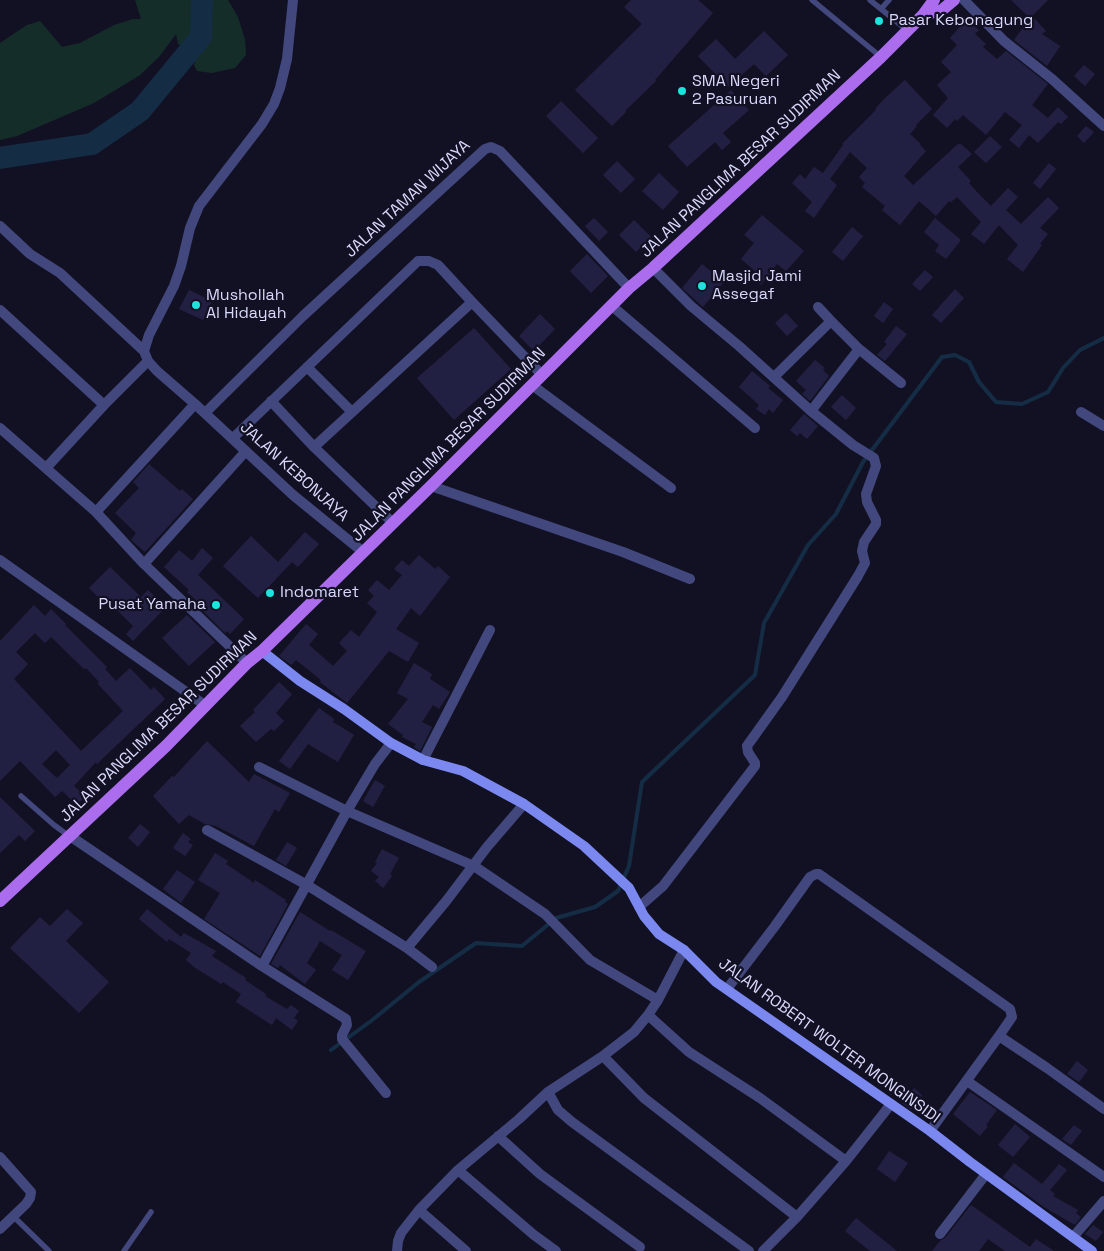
<!DOCTYPE html>
<html>
<head>
<meta charset="utf-8">
<style>
	body { margin:0 }
	canvas { display:block; background:#121124 }
</style>
</head>
<body>
<canvas width="1104" height="1251"></canvas>
<script>
const context = document.querySelector('canvas').getContext('2d');
context.lineJoin = 'round';
function fill(path, color) { context.fillStyle = color; context.fill(path, 'evenodd'); }
const shape = rows => new Path2D(rows.map(r => 'M' + r).join(''));
function strokePath(path, color, width, dash) { context.strokeStyle = color; context.lineWidth = width; context.lineCap = dash ? 'butt' : 'round'; context.setLineDash(dash || []); context.stroke(path); }
function write(font, color, halo, rows, align = 'center') {
  context.font = font + ' "Space Grotesk",sans-serif'; context.lineWidth = 4.5; context.setLineDash([]); context.textBaseline = 'middle'; context.strokeStyle = halo; context.fillStyle = color; for (const [text, x, y, turn = 0] of rows) {
    context.save(); context.translate(x, y); context.rotate((+turn || 0) * Math.PI / 180); context.textAlign = isNaN(turn) ? turn : align; if (halo) context.strokeText(text, 0, 0); context.fillText(text, 0, 0); context.restore();
  }
}
fill(shape([
	[135,0,228,0,238,17,245,40,246,55,235,68,212,73,197,71,194,65,196,55,178,44,176,34,159,57,140,75,94,103,17,136,0,140,0,43,27,25,40,21,62,47,80,43,114,25,133,19,141,19]
]), '#152d29');
strokePath(shape([
	[331,1050,371,1021,419,982,476,943,522,946,556,918,595,907,618,891,629,866,642,782,755,675,764,623,808,545,836,514,863,462,942,357,955,355,969,362,979,382,996,402,1022,404,1048,392,1063,368,1080,350,1104,338]
]), '#142d45', 4);
strokePath(shape([
	[0,158,92,144,140,111,201,37,202,0]
]), '#142d45', 22);
fill(shape([
	[631,0,698,0,713,13,655,80,656,81,625,111,626,112,612,126,575,90,642,24,624,7],
	[1011,0,1048,0,1032,16,1046,31,1042,34,1060,46,1047,66,1014,40,1030,18],
	[966,20,979,30,975,34,986,44,983,47,997,59,1006,51,1048,84,1032,105,1048,118,1058,107,1068,117,1061,124,1058,122,1038,143,1029,135,1019,148,1009,140,1022,125,1005,112,986,135,963,115,957,121,955,119,947,128,933,115,948,98,937,85,951,72,941,62,957,45,950,38],
	[764,31,788,55,766,76,754,64,728,87,698,56,716,39,735,59],
	[1084,65,1095,74,1085,86,1074,76],
	[905,80,932,109,916,125,917,126,910,134,921,144,920,145,926,151,904,176,913,185,958,144,961,144,972,154,958,167,971,181,969,183,977,192,991,206,1008,188,1018,197,1006,210,1021,224,1048,197,1059,208,1040,228,1048,234,1040,244,1042,245,1023,272,1007,259,1018,245,999,225,984,244,971,234,981,222,957,197,951,202,949,201,936,216,919,201,900,225,882,210,885,206,862,187,865,183,859,177,867,168,850,152,830,179,837,185,814,218,805,211,812,202,792,183,800,174,805,179,814,167,823,173,843,145,842,144,876,110,875,109,886,97],
	[731,90,749,110,723,133,731,142,722,150,715,142,687,167,668,146],
	[561,101,598,138,583,153,546,116],
	[1086,126,1094,132,1084,143,1077,136],
	[990,136,1002,147,986,163,974,152],
	[617,161,635,179,621,193,603,175],
	[1049,163,1056,169,1040,189,1033,183],
	[659,173,679,192,663,210,642,191],
	[762,215,804,251,786,271,777,264,761,285,750,276,754,270,741,259,754,243,744,235],
	[594,218,608,232,599,241,585,226],
	[935,218,961,240,946,259,935,251,939,245,924,232],
	[634,220,651,237,636,252,619,235],
	[852,227,863,236,843,261,832,252],
	[587,254,608,276,591,293,570,271],
	[702,264,724,282,703,307,682,288],
	[925,270,933,277,920,291,912,284],
	[955,289,964,298,941,323,932,315],
	[189,290,212,301,203,320,179,309],
	[884,302,893,309,883,323,874,316],
	[786,313,798,326,787,336,775,323],
	[540,314,555,329,534,351,519,336],
	[896,326,907,334,885,361,877,355,887,344,884,342],
	[474,328,511,369,454,420,417,378],
	[815,360,825,368,823,370,829,376,810,401,802,394,806,390,796,381],
	[752,371,770,386,768,388,783,400,773,413,769,409,765,415,756,409,759,405,739,387],
	[842,395,856,408,846,420,831,407],
	[804,414,818,426,807,439,800,433,797,436,790,430],
	[149,464,180,491,182,489,193,499,145,552,131,540,136,533,115,513,139,488,133,482],
	[305,532,319,544,298,567,292,562,258,598,223,566,251,536,278,562],
	[202,548,213,558,198,575,244,619,230,634,227,631,225,633,197,605,199,603,187,592,189,590,164,567,179,550,192,561],
	[419,555,435,569,438,566,450,577,420,616,411,608,396,629,419,643,408,662,389,651,347,703,320,682,321,680,296,660,291,665,279,656,306,624,318,634,309,645,333,666,347,651,339,643,351,630,359,637,377,612,367,603,374,596,368,590,377,580,389,590,402,575,394,569,402,560,409,566],
	[110,567,141,597,148,590,166,607,133,641,126,634,133,626,110,603,107,606,89,588],
	[34,605,45,616,51,609,66,624,65,625,107,667,105,669,116,681,130,668,151,690,154,687,165,699,97,764,96,762,74,786,85,796,77,805,62,791,55,797,20,761,0,781,0,641],
	[35,633,45,643,51,637,84,669,86,668,99,682,97,683,123,711,81,751,14,679,28,664,16,652],
	[56,750,70,765,57,778,42,764],
	[187,615,215,642,189,666,162,638],
	[414,663,432,674,430,679,450,692,439,709,433,705,422,722,432,727,420,751,414,747,416,744,402,737,403,735,388,724,408,699,397,693],
	[279,682,292,694,276,713,284,721,274,731,271,729,256,742,240,726,255,712,253,710],
	[319,708,334,719,333,722,354,735,338,762,308,744,290,769,279,761],
	[207,741,249,782,254,774,290,793,279,812,275,809,254,846,216,826,205,824,189,815,179,824,153,796,172,776,174,777],
	[375,780,385,786,373,807,363,801],
	[0,797,35,831,25,841,19,835,0,853],
	[140,824,150,832,138,847,128,838],
	[183,833,191,839,188,842,193,845,185,856,173,848],
	[287,842,297,848,286,866,276,860],
	[382,849,399,858,390,874,392,876,383,888,375,881,379,877,371,871,377,863,375,862],
	[215,853,228,861,226,864,254,883,255,880,286,900,285,902,288,904,260,956,204,919,220,893,198,880],
	[177,870,195,882,181,903,163,889],
	[67,909,83,923,66,941,109,982,79,1013,10,948,40,917,50,926],
	[147,909,181,937,184,933,216,951,212,956,246,978,245,980,266,994,265,996,287,1009,291,1005,299,1011,294,1018,298,1021,292,1030,276,1018,272,1025,236,1002,241,994,223,982,221,984,194,967,186,960,191,953,169,939,167,942,139,919],
	[300,912,330,931,331,930,366,951,348,980,332,970,342,955,320,941,307,963,316,970,305,984,280,965,278,968,271,964],
	[1077,1061,1088,1070,1079,1082,1067,1074],
	[914,1088,922,1095,911,1110,902,1103],
	[970,1092,997,1110,986,1125,988,1126,980,1136,953,1114],
	[1015,1124,1030,1137,1013,1157,998,1145],
	[1074,1125,1082,1131,1071,1145,1062,1139],
	[889,1151,908,1163,895,1182,877,1169],
	[1014,1163,1042,1184,1059,1164,1067,1170,1050,1190,1055,1194,1053,1196,1078,1210,1076,1213,1081,1217,1075,1225,1044,1207,1003,1177],
	[971,1205,1030,1247,1036,1239,1054,1251,1005,1251,988,1239,979,1251,932,1251,940,1241,945,1238],
	[856,1218,897,1251,870,1251,845,1231],
	[1093,1225,1103,1232,1096,1241,1085,1234]
]), '#222042');
strokePath(shape([
	[812,0,881,57],
	[870,0,907,30],
	[881,9,889,0],
	[21,796,54,825,69,836],
	[14,1217,49,1251],
	[124,1251,151,1212]
]), '#42487d', 5.5);
strokePath(shape([
	[293,0,287,59,280,88,274,104,262,124,199,206,190,228,181,266,174,286,149,335,144,351,148,361,157,371,195,404,293,495,363,552],
	[964,0,1004,41,1052,79,1104,126],
	[0,226,30,254,60,273,144,351],
	[612,306,755,428],
	[818,307,831,321,859,349,901,383],
	[0,310,104,405],
	[307,367,352,412],
	[774,377,831,321],
	[532,385,671,488],
	[271,401,314,447,393,523],
	[811,411,859,349],
	[1081,412,1104,426],
	[205,413,303,316,485,149,491,147,500,151,629,288],
	[0,428,96,512,144,564,247,663],
	[233,438,418,261,429,261,438,265,472,302,542,375],
	[314,447,472,302],
	[46,468,104,405,148,361],
	[431,486,623,552,690,579],
	[96,512,195,404],
	[0,560,206,706],
	[144,564,246,451],
	[423,760,490,630],
	[259,767,347,811,474,866,545,914,590,960,658,1000],
	[207,830,307,885,407,948,432,967],
	[70,836,262,966,346,1019,347,1025,342,1035,342,1039,386,1093],
	[639,907,663,886,755,766,755,763,748,752,747,746,782,697,858,576,865,563,862,551,864,542,876,524,876,520,867,502,866,494,876,466,874,458,853,445,811,411,739,346,691,306,653,268],
	[407,948,447,900,487,847,524,804],
	[262,966,347,811,375,764,391,743],
	[727,989,775,926,810,877,816,874,819,874,1010,1009,1012,1017,999,1036,1047,1068,1104,1109],
	[648,1015,689,1052,760,1098,846,1161],
	[603,1056,644,1098,797,1217],
	[967,1081,1104,1177],
	[548,1092,558,1110,572,1122,749,1251],
	[930,1131,999,1036],
	[498,1136,540,1174,640,1247],
	[0,1157,31,1192,30,1198,26,1204,0,1229],
	[458,1170,534,1235,556,1251],
	[419,1210,466,1251],
	[940,1234,986,1174],
	[1073,1237,1104,1201],
	[397,1251,398,1241,401,1233,419,1210,458,1170,519,1119,548,1092,603,1056,634,1032,648,1015,658,1000,684,950],
	[763,1251,797,1217,846,1161,891,1104]
]), '#42487d', 10);
strokePath(shape([
	[262,651,300,681,344,709,391,743,423,760,463,771,524,804,584,846,629,888,644,916,659,934,684,950,716,982,930,1131,970,1162,1092,1251]
]), '#7a88f0', 10);
strokePath(shape([
	[923,15,942,10,954,0],
	[0,901,166,746,247,663,262,651,431,486,629,288,653,268,881,57,923,15,934,0]
]), '#ab6cee', 12);
for (const [x, y, r, color] of [
	[879,21,5,"#1be4dd"],
	[682,91,5,"#1be4dd"],
	[702,286,5,"#1be4dd"],
	[196,305,5,"#1be4dd"],
	[270,593,5,"#1be4dd"],
	[216,605,5,"#1be4dd"]
]) { const dot = new Path2D(); dot.arc(x, y, r, 0, 2 * Math.PI); context.fillStyle = color; context.fill(dot); strokePath(dot, '#121124', 2); }
write('16px', '#d8d9fb', '#121124', [
	["Pasar Kebonagung",889,21],
	["SMA Negeri",692,82],
	["2 Pasuruan",692,100],
	["Masjid Jami",712,277],
	["Assegaf",712,295],
	["Mushollah",206,296],
	["Al Hidayah",206,314],
	["Indomaret",280,593],
	["Pusat Yamaha",206,605,"right"]
], 'left');
write('16px', '#d8d9fb', '#121124', [
	["JALAN PANGLIMA BESAR SUDIRMAN",741,164,-43],
	["JALAN TAMAN WIJAYA",408,199,-43],
	["JALAN PANGLIMA BESAR SUDIRMAN",449,445,-45],
	["JALAN KEBONJAYA",294,472,42],
	["JALAN PANGLIMA BESAR SUDIRMAN",159,727,-44],
	["JALAN ROBERT WOLTER MONGINSIDI",829,1041,36]
]);
</script>
</body>
</html>
